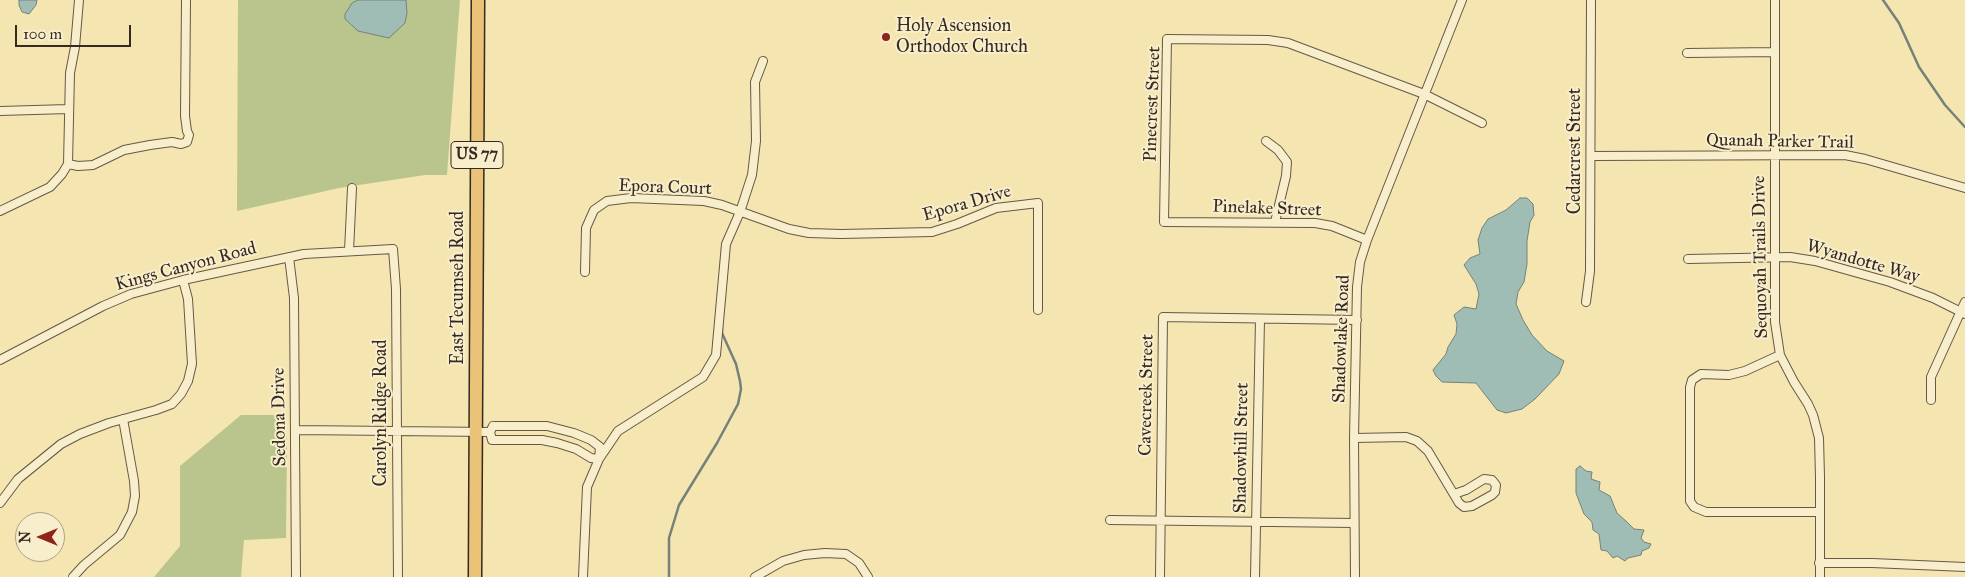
<!DOCTYPE html>
<html>
<head>
<meta charset="utf-8">
<style>
	body { margin:0 }
	#map { position:relative; width:1965px; height:577px; overflow:hidden; background:#f4e5b1; font-family:"IM FELL Great Primer",serif }
	canvas { display:block }
	.north { position:absolute; left:15px; top:512px; width:50px; height:50px; box-sizing:border-box; background:#f8eecc; border:1px solid #aaa088; border-radius:50%; rotate:270deg; font-size:14px; font-weight:700; line-height:20px; text-align:center; color:#352a22 }
	.north::after { content:''; display:block; margin:auto; width:18px; height:22px; background:#8f2418; clip-path:polygon(50% 0,100% 100%,50% 72%,0 100%) }
	.scale { position:absolute; left:15px; top:25px; width:116px; height:22px; box-sizing:border-box; border:2px solid #352a22; border-top:0; padding-left:6px; font-size:15px; line-height:18px; white-space:nowrap; color:#352a22; -webkit-text-stroke:4px #f8eecc; paint-order:stroke }
</style>
</head>
<body>
<div id="map">
<canvas width="1965" height="577"></canvas>
<div class="north">N</div>
<div class="scale">100 m</div>
</div>
<script>
const context = document.querySelector('canvas').getContext('2d');
context.lineJoin = 'round';
function fill(path, color) { context.fillStyle = color; context.fill(path, 'evenodd'); }
const shape = rows => new Path2D(rows.map(r => 'M' + r).join(''));
function strokePath(path, color, width, dash) { context.strokeStyle = color; context.lineWidth = width; context.lineCap = dash ? 'butt' : 'round'; context.setLineDash(dash || []); context.stroke(path); }
function write(font, color, halo, rows, align = 'center') {
  context.font = font + ' "IM FELL Great Primer",serif'; context.lineWidth = 4; context.setLineDash([]); context.textBaseline = 'middle'; context.strokeStyle = halo; context.fillStyle = color; for (const [text, x, y, turn = 0] of rows) {
    context.save(); context.translate(x, y); context.rotate((+turn || 0) * Math.PI / 180); context.textAlign = isNaN(turn) ? turn : align; if (halo) context.strokeText(text, 0, 0); context.fillText(text, 0, 0); context.restore();
  }
}
fill(shape([
	[238,0,460,0,447,175,425,175,339,188,237,211],
	[241,415,285,415,287,445,286,538,244,540,241,577,154,577,180,546,180,466]
]), '#b9c58d');
const water = shape([
	[19,0,37,0,36,5,29,14,22,12,19,5,19,0],
	[358,0,406,0,407,13,405,23,389,38,358,31,345,19,345,14,352,3,358,0],
	[1520,198,1527,198,1533,204,1534,215,1530,222,1527,241,1527,264,1524,282,1518,292,1516,304,1523,320,1532,335,1547,351,1564,361,1559,374,1535,399,1522,409,1506,413,1497,410,1476,383,1442,382,1436,376,1433,370,1446,354,1448,347,1456,334,1457,324,1454,315,1464,307,1476,309,1479,294,1476,284,1464,265,1470,258,1480,254,1478,240,1482,228,1488,219,1506,210,1520,198],
	[1580,466,1586,471,1592,472,1591,479,1600,482,1599,490,1610,496,1617,513,1627,522,1634,529,1644,530,1641,538,1644,542,1651,544,1649,548,1642,551,1641,555,1628,558,1625,561,1617,556,1613,558,1607,551,1601,550,1599,534,1593,530,1592,522,1584,514,1576,493,1576,469,1580,466]
]);
fill(water, '#9fbdb5');
strokePath(water, '#75827a', 1);
strokePath(shape([
	[1883,0,1899,23,1919,67,1945,105,1965,127],
	[669,577,669,538,679,505,717,443,738,404,741,389,740,381,736,364,722,333,722,327]
]), '#75827a', 2.5);
const minor = shape([
	[1775,0,1775,322,1780,355,1794,382,1808,404,1813,415,1819,438,1820,477,1820,577],
	[1687,53,1774,52],
	[0,111,68,109],
	[1266,141,1278,150,1287,162,1286,176,1275,222],
	[1591,156,1845,155,1865,159,1965,188],
	[68,164,78,166,93,165,124,150,150,145,172,142,181,144,187,142,189,135,187,131,185,116,186,0],
	[0,211,50,187,62,174,68,164,70,73,75,47,79,0],
	[1367,240,1332,226,1315,223,1164,222,1167,39,1268,40,1288,43,1424,94,1482,123],
	[349,251,352,188],
	[289,257,294,298,296,577],
	[1688,259,1790,257,1815,261,1890,282,1933,298,1965,314],
	[585,272,586,228,594,210,607,201,631,198,704,201,722,205,789,229,809,233,841,234,932,232,957,224,996,208,1038,203,1038,310],
	[1586,302,1590,271,1591,0],
	[1780,355,1745,371,1729,375,1701,374,1692,380,1690,387,1690,501,1694,507,1706,512,1819,512],
	[0,360,103,306,131,294,183,280,304,254,393,249,396,289,398,577],
	[1931,400,1931,377,1965,302],
	[493,426,547,426,574,433,591,440,600,447,599,459,591,458,576,449,557,443,542,440,492,440,490,432,493,426],
	[296,430,490,432],
	[1354,438,1406,437,1417,441,1428,451,1459,503,1464,507,1472,506,1492,495,1495,492,1496,485,1492,480,1484,479,1466,490,1454,494],
	[0,503,18,479,61,444,80,434,109,423,156,410,172,404,181,394,188,381,192,364,188,299,183,280],
	[1110,520,1354,523],
	[1819,563,1872,563,1965,567],
	[73,577,84,565,120,535,132,512,135,496,134,481,123,419],
	[583,577,587,487,599,459,618,431,703,377,716,355,726,244,740,212,752,175,756,141,755,82,763,61],
	[755,577,783,561,804,555,825,553,846,554,859,563,868,577],
	[1160,577,1163,317,1357,320],
	[1255,577,1260,319],
	[1355,577,1354,438,1357,287,1360,262,1367,240,1462,0]
]);
const primary = shape([
	[475,577,478,0]
]);
strokePath(minor, '#655946', 10);
strokePath(primary, '#352a22', 15);
strokePath(minor, '#f8eecc', 8);
strokePath(primary, '#eac278', 12);
for (const [x, y, r, color] of [
	[886,37,5,"#8f2418"]
]) { const dot = new Path2D(); dot.arc(x, y, r, 0, 2 * Math.PI); context.fillStyle = color; context.fill(dot); strokePath(dot, '#f8eecc', 2); }
for (const [x, y, w] of [
	[477,155,52]
]) { const box = new Path2D(); box.roundRect(x - w / 2, y - 13.5, w, 27, 4); context.fillStyle = '#f8eecc'; context.fill(box); strokePath(box, '#352a22', 1); }
write('bold 16px', '#352a22', null, [
	["US 77",477,155]
]);
write('18px', '#352a22', '#f8eecc', [
	["Holy Ascension",896,27],
	["Orthodox Church",896,48]
], 'left');
write('18px', '#352a22', '#f8eecc', [
	["Pinecrest Street",1153,104,-88],
	["Quanah Parker Trail",1780,142,1],
	["Cedarcrest Street",1576,151,-90],
	["Epora Court",665,188,2],
	["Epora Drive",967,204,-16],
	["Pinelake Street",1267,209,2],
	["Sequoyah Trails Drive",1761,257,-91],
	["Wyandotte Way",1863,262,16],
	["Kings Canyon Road",186,267,-15],
	["East Tecumseh Road",459,288,-90],
	["Shadowlake Road",1342,339,-88],
	["Cavecreek Street",1147,395,-89],
	["Carolyn Ridge Road",382,413,-90],
	["Sedona Drive",280,417,-91],
	["Shadowhill Street",1242,448,-89]
]);
</script>
</body>
</html>
